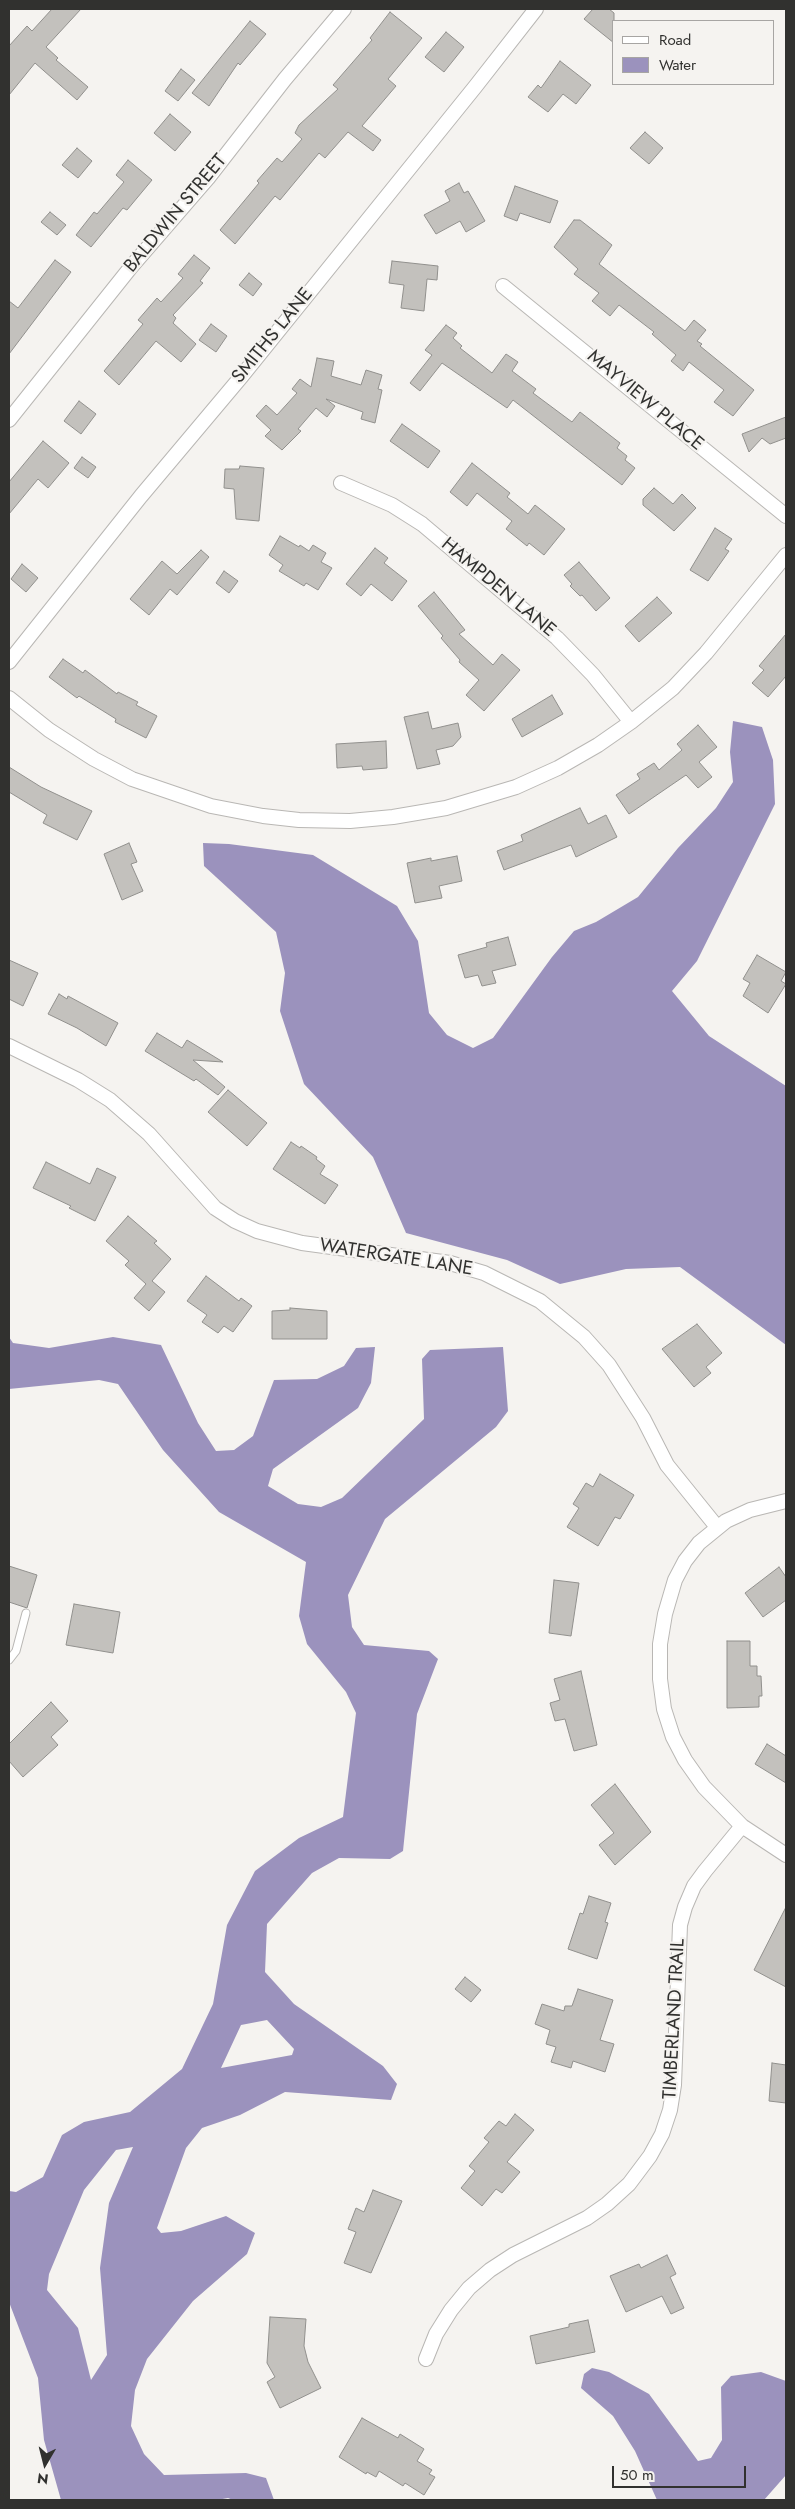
<!DOCTYPE html>
<html>
<head>
<meta charset="utf-8">
<style>
	body { margin:0 }
	#map { position:relative; width:795px; height:2509px; overflow:hidden; background:#f5f3f0; font-family:Jost,sans-serif }
	canvas { display:block }
	.frame { position:absolute; inset:0; border:10px solid #31312f; pointer-events:none }
	.legend { position:absolute; left:612px; top:20px; width:162px; height:65px; box-sizing:border-box; background:#f5f3f0; border:1px solid #a7a5a3; margin:0; padding:6px 9px; list-style:none; font-size:15px; color:#31312f }
	.legend li { display:flex; align-items:center; gap:10px; height:25px }
	.legend b { width:25px; border:1px solid #a7a5a3 }
	.north { position:absolute; left:20px; top:2439px; width:50px; height:50px; -webkit-text-stroke:4px #f5f3f0; paint-order:stroke; rotate:188deg; font-size:14px; font-weight:700; line-height:20px; text-align:center; color:#31312f }
	.north::after { content:''; display:block; margin:auto; width:18px; height:22px; background:#31312f; clip-path:polygon(50% 0,100% 100%,50% 72%,0 100%) }
	.scale { position:absolute; left:612px; top:2466px; width:134px; height:22px; box-sizing:border-box; border:2px solid #31312f; border-top:0; padding-left:6px; font-size:15px; line-height:18px; white-space:nowrap; color:#31312f; -webkit-text-stroke:4px #f5f3f0; paint-order:stroke }
</style>
</head>
<body>
<div id="map">
<canvas width="795" height="2509"></canvas>
<div class="frame"></div>
<ul class="legend">
<li><b style="height:6px;background:#fff"></b>Road</li>
<li><b style="height:14px;background:#9b92bd"></b>Water</li>
</ul>
<div class="north">N</div>
<div class="scale">50 m</div>
</div>
<script>
const context = document.querySelector('canvas').getContext('2d');
context.lineJoin = 'round';
function fill(path, color) { context.fillStyle = color; context.fill(path, 'evenodd'); }
const shape = rows => new Path2D(rows.map(r => 'M' + r).join(''));
function strokePath(path, color, width, dash) { context.strokeStyle = color; context.lineWidth = width; context.lineCap = dash ? 'butt' : 'round'; context.setLineDash(dash || []); context.stroke(path); }
function write(font, color, halo, rows, align = 'center') {
  context.font = font + ' Jost,sans-serif'; context.lineWidth = 4.5; context.setLineDash([]); context.textBaseline = 'middle'; context.strokeStyle = halo; context.fillStyle = color; for (const [text, x, y, turn = 0] of rows) {
    context.save(); context.translate(x, y); context.rotate((+turn || 0) * Math.PI / 180); context.textAlign = isNaN(turn) ? turn : align; if (halo) context.strokeText(text, 0, 0); context.fillText(text, 0, 0); context.restore();
  }
}
fill(shape([
	[733,721,762,727,773,760,775,804,697,961,672,991,709,1036,786,1086,786,1345,680,1267,626,1269,560,1284,507,1260,406,1233,373,1157,304,1084,280,1011,285,973,276,932,204,866,203,843,229,844,313,855,397,906,418,941,429,1013,447,1035,473,1048,493,1038,552,957,574,931,596,922,638,897,678,848,716,808,733,782,730,752],
	[9,1337,13,1343,49,1348,113,1337,161,1345,198,1423,216,1451,234,1450,253,1436,274,1380,317,1379,344,1366,356,1348,375,1347,371,1383,358,1408,273,1469,268,1486,298,1504,321,1507,342,1498,424,1419,422,1359,430,1350,503,1347,508,1411,496,1427,385,1519,348,1595,352,1627,364,1645,429,1651,438,1659,417,1714,403,1851,390,1859,339,1858,312,1873,267,1924,265,1972,294,2004,383,2066,397,2084,391,2100,285,2092,240,2115,202,2128,186,2148,157,2228,161,2233,181,2231,226,2216,255,2233,247,2254,193,2301,147,2359,135,2390,131,2426,144,2454,164,2475,246,2473,266,2478,274,2500,233,2500,228,2498,217,2500,61,2500,44,2440,38,2378,9,2302,9,2191,16,2192,43,2177,62,2135,84,2122,130,2112,182,2069,213,2004,227,1925,255,1871,299,1838,343,1817,356,1713,346,1692,307,1644,299,1616,306,1562,219,1512,163,1450,118,1384,99,1380,9,1389],
	[267,2020,294,2049,292,2055,221,2068,241,2025],
	[133,2147,109,2203,100,2268,107,2355,91,2380,78,2328,47,2290,49,2274,84,2190,116,2150],
	[592,2368,609,2372,649,2394,698,2461,711,2458,722,2440,721,2387,731,2376,761,2372,786,2381,786,2475,764,2500,657,2500,635,2451,613,2416,581,2388,584,2374]
]), '#9b92bd');
const building = shape([
	[52,9,81,9,46,47,58,58,56,60,88,87,77,100,35,63,9,95,9,46,27,26,32,31,52,9],
	[593,9,609,9,614,13,614,43,584,19,593,9],
	[390,12,422,38,388,79,396,86,362,126,381,140,373,151,348,132,325,158,319,153,280,200,275,196,235,244,220,230,259,183,257,181,277,158,282,162,302,139,295,133,299,125,338,89,333,85,372,40,370,38,390,12],
	[250,21,266,34,240,65,238,63,209,106,192,93,250,21],
	[446,32,464,47,444,72,425,57,446,32],
	[560,61,591,85,576,104,563,94,548,112,528,97,538,85,541,88,560,61],
	[181,69,195,80,178,101,165,91,181,69],
	[170,114,191,132,175,151,154,133,170,114],
	[645,132,663,148,649,164,630,148,645,132],
	[77,148,92,161,78,178,62,165,77,148],
	[128,160,152,180,127,210,123,208,91,247,76,235,94,212,97,214,124,182,116,175,128,160],
	[459,183,464,193,468,191,485,221,466,232,460,221,436,234,424,215,450,201,445,191,459,183],
	[515,186,558,201,550,223,520,213,517,221,504,216,515,186],
	[50,212,66,225,57,235,41,222,50,212],
	[574,220,580,220,612,245,599,264,685,331,694,320,706,330,697,341,702,344,700,346,754,390,733,416,714,402,724,390,689,362,683,371,671,361,676,355,652,334,654,332,619,305,610,316,592,301,599,293,574,274,578,269,554,247,574,220],
	[194,255,210,268,200,281,203,283,173,315,176,318,173,323,196,344,181,362,156,341,119,385,104,371,143,324,138,320,157,298,161,302,183,278,178,274,194,255],
	[55,260,71,272,9,354,9,301,18,308,55,260],
	[392,261,438,266,437,280,427,279,424,311,401,308,404,285,389,283,392,261],
	[249,273,262,284,253,296,239,285,249,273],
	[211,324,227,336,216,352,199,340,211,324],
	[446,325,457,333,453,338,462,346,460,348,492,373,506,354,518,362,512,371,536,389,533,393,572,422,580,412,620,443,617,448,627,456,625,460,635,468,622,485,513,400,507,408,442,363,420,391,410,383,432,355,425,350,446,325],
	[317,358,334,361,331,376,361,385,366,370,382,375,378,389,382,390,375,423,361,419,363,412,326,399,335,406,327,417,316,408,298,429,301,431,282,450,265,436,271,430,256,416,266,405,277,415,297,393,292,389,300,379,311,387,317,358],
	[79,401,96,414,81,434,64,421,79,401],
	[786,417,786,438,770,444,762,438,749,452,742,434,786,417],
	[402,424,440,451,428,468,390,441,402,424],
	[43,441,69,463,48,488,38,479,9,514,9,482,43,441],
	[82,457,96,467,88,478,74,468,82,457],
	[472,463,510,493,507,497,528,514,535,505,565,529,544,555,529,543,527,546,506,529,512,521,477,493,467,506,450,492,472,463],
	[240,466,264,468,259,521,236,519,234,489,224,488,225,469,239,469,240,466],
	[654,488,673,504,682,494,696,508,674,531,643,505,643,499,654,488],
	[715,528,732,539,725,549,729,551,708,581,690,570,715,528],
	[280,536,299,547,300,545,309,551,313,545,326,553,321,562,332,568,318,590,306,583,304,586,279,571,283,565,269,555,280,536],
	[375,548,388,558,384,563,407,581,392,601,371,584,361,596,346,584,375,548],
	[201,550,209,557,177,595,170,589,149,615,130,599,162,561,177,574,201,550],
	[579,562,610,598,596,611,582,595,580,596,570,586,572,584,564,575,579,562],
	[22,564,38,578,26,592,11,579,22,564],
	[224,571,238,581,229,593,216,583,224,571],
	[434,592,465,630,459,634,493,665,502,654,520,670,484,711,466,695,479,680,459,662,460,660,441,638,443,636,418,606,434,592],
	[657,597,672,613,639,642,625,626,657,597],
	[786,634,786,676,768,697,752,683,764,670,759,666,786,634],
	[63,659,83,673,85,670,117,694,118,692,138,702,136,705,157,716,146,738,115,722,116,719,79,696,77,698,49,677,63,659],
	[552,695,563,714,522,737,512,719,552,695],
	[428,712,432,729,458,723,461,737,453,746,436,750,440,764,417,769,404,717,428,712],
	[698,725,717,747,699,762,712,777,698,788,686,775,629,814,616,795,640,779,637,774,654,763,659,770,682,750,677,744,698,725],
	[386,741,387,768,363,770,362,766,337,768,336,744,386,741],
	[9,767,41,787,92,811,77,840,43,823,47,815,9,792,9,767],
	[580,808,588,824,606,815,617,837,576,857,571,845,504,870,497,851,523,841,521,835,580,808],
	[129,843,137,862,131,864,143,891,122,900,104,854,129,843],
	[457,856,462,881,439,886,442,898,415,903,407,863,431,858,431,861,457,856],
	[508,937,516,965,492,971,496,983,482,986,478,975,465,978,458,955,487,947,486,943,508,937],
	[757,955,786,972,781,981,786,984,768,1013,743,996,750,983,743,979,757,955],
	[9,960,38,973,23,1006,9,999,9,960],
	[59,994,67,999,68,996,118,1023,106,1046,77,1028,48,1014,59,994],
	[157,1033,182,1048,187,1040,223,1062,193,1060,225,1087,218,1095,196,1079,194,1081,145,1051,157,1033],
	[228,1090,267,1123,247,1146,208,1112,228,1090],
	[291,1142,300,1148,301,1146,317,1157,316,1159,325,1166,320,1174,338,1185,325,1204,273,1169,291,1142],
	[46,1162,90,1184,97,1168,116,1177,95,1221,69,1208,71,1206,33,1188,46,1162],
	[128,1216,157,1241,154,1243,171,1259,152,1281,165,1292,149,1311,134,1298,146,1284,125,1265,129,1261,106,1241,128,1216],
	[206,1276,239,1301,241,1298,252,1306,233,1332,224,1326,218,1333,202,1322,207,1315,187,1301,206,1276],
	[290,1308,327,1311,327,1339,272,1339,272,1311,290,1310,290,1308],
	[697,1324,722,1353,706,1367,711,1373,694,1387,662,1349,697,1324],
	[600,1474,634,1495,620,1519,615,1517,598,1546,567,1527,579,1508,573,1504,586,1483,593,1487,600,1474],
	[9,1566,37,1575,27,1608,9,1602,9,1566],
	[779,1567,786,1577,786,1600,763,1617,745,1593,779,1567],
	[554,1580,579,1583,571,1636,549,1633,554,1580],
	[74,1604,120,1612,113,1653,66,1645,74,1604],
	[727,1641,750,1641,750,1666,757,1666,757,1676,761,1676,762,1696,759,1696,759,1707,727,1708,727,1641],
	[581,1671,597,1745,574,1751,565,1719,555,1721,550,1703,560,1700,554,1679,581,1671],
	[51,1702,68,1721,51,1737,58,1745,23,1777,9,1761,9,1744,51,1702],
	[767,1744,786,1756,786,1783,755,1764,767,1744],
	[615,1784,651,1832,615,1865,599,1845,614,1833,591,1805,615,1784],
	[589,1896,611,1903,605,1922,608,1923,597,1959,568,1949,580,1913,583,1914,589,1896],
	[786,1907,786,1987,754,1970,786,1907],
	[465,1977,481,1990,471,2002,455,1989,465,1977],
	[578,1989,613,2000,600,2040,614,2044,605,2072,573,2061,571,2068,551,2062,556,2047,546,2044,550,2030,535,2024,542,2004,564,2011,565,2006,572,2006,578,1989],
	[772,2063,786,2065,786,2103,769,2101,772,2063],
	[515,2114,534,2130,507,2162,520,2172,502,2193,496,2189,482,2206,461,2188,475,2171,469,2166,489,2142,484,2138,499,2121,506,2126,515,2114],
	[373,2190,402,2201,371,2273,344,2263,356,2232,348,2229,356,2208,364,2212,373,2190],
	[667,2255,676,2274,670,2277,684,2308,671,2314,662,2296,626,2312,610,2276,639,2264,641,2268,667,2255],
	[270,2317,306,2319,304,2346,308,2362,321,2388,280,2408,267,2382,275,2377,267,2363,270,2317],
	[588,2320,595,2352,536,2364,530,2336,569,2327,569,2324,588,2320],
	[362,2418,398,2438,400,2434,424,2449,417,2461,432,2470,429,2474,435,2477,424,2495,405,2483,403,2486,379,2471,376,2477,367,2472,366,2474,339,2457,362,2418]
]);
fill(building, '#c3c1bd');
strokePath(building, '#91908d', 1);
const lane = shape([
	[9,1660,16,1651,26,1613]
]);
const street = shape([
	[503,286,786,516],
	[9,420,131,267,208,178,285,79,344,9],
	[341,483,392,505,422,524,557,638,593,675,631,722],
	[9,662,141,496,241,377,475,87,536,9],
	[9,698,49,730,94,759,132,779,211,806,263,816,299,820,350,821,393,817,446,808,516,787,558,768,598,745,631,722,673,688,706,653,786,555],
	[9,1046,78,1080,110,1100,149,1134,215,1208,235,1221,257,1231,302,1243,450,1263,484,1273,540,1301,584,1337,609,1365,643,1418,667,1465,717,1527],
	[786,1501,750,1510,726,1521,699,1543,685,1561,675,1580,665,1614,660,1644,660,1679,664,1709,673,1737,685,1760,704,1787,742,1826,786,1855],
	[426,2359,436,2334,451,2310,469,2288,490,2270,513,2255,587,2218,607,2204,629,2184,650,2156,662,2134,670,2110,674,2085,680,1925,685,1907,694,1886,705,1871,742,1826]
]);
strokePath(lane, '#b9b7b4', 9);
strokePath(street, '#b9b7b4', 16);
strokePath(lane, '#fff', 7);
strokePath(street, '#fff', 14);
write('19px', '#31312f', '#f5f3f0', [
	["BALDWIN STREET",176,214,-50],
	["SMITHS LANE",273,336,-51],
	["MAYVIEW PLACE",645,401,40],
	["HAMPDEN LANE",498,588,40],
	["WATERGATE LANE",396,1258,9],
	["TIMBERLAND TRAIL",675,2019,-87]
]);
</script>
</body>
</html>
